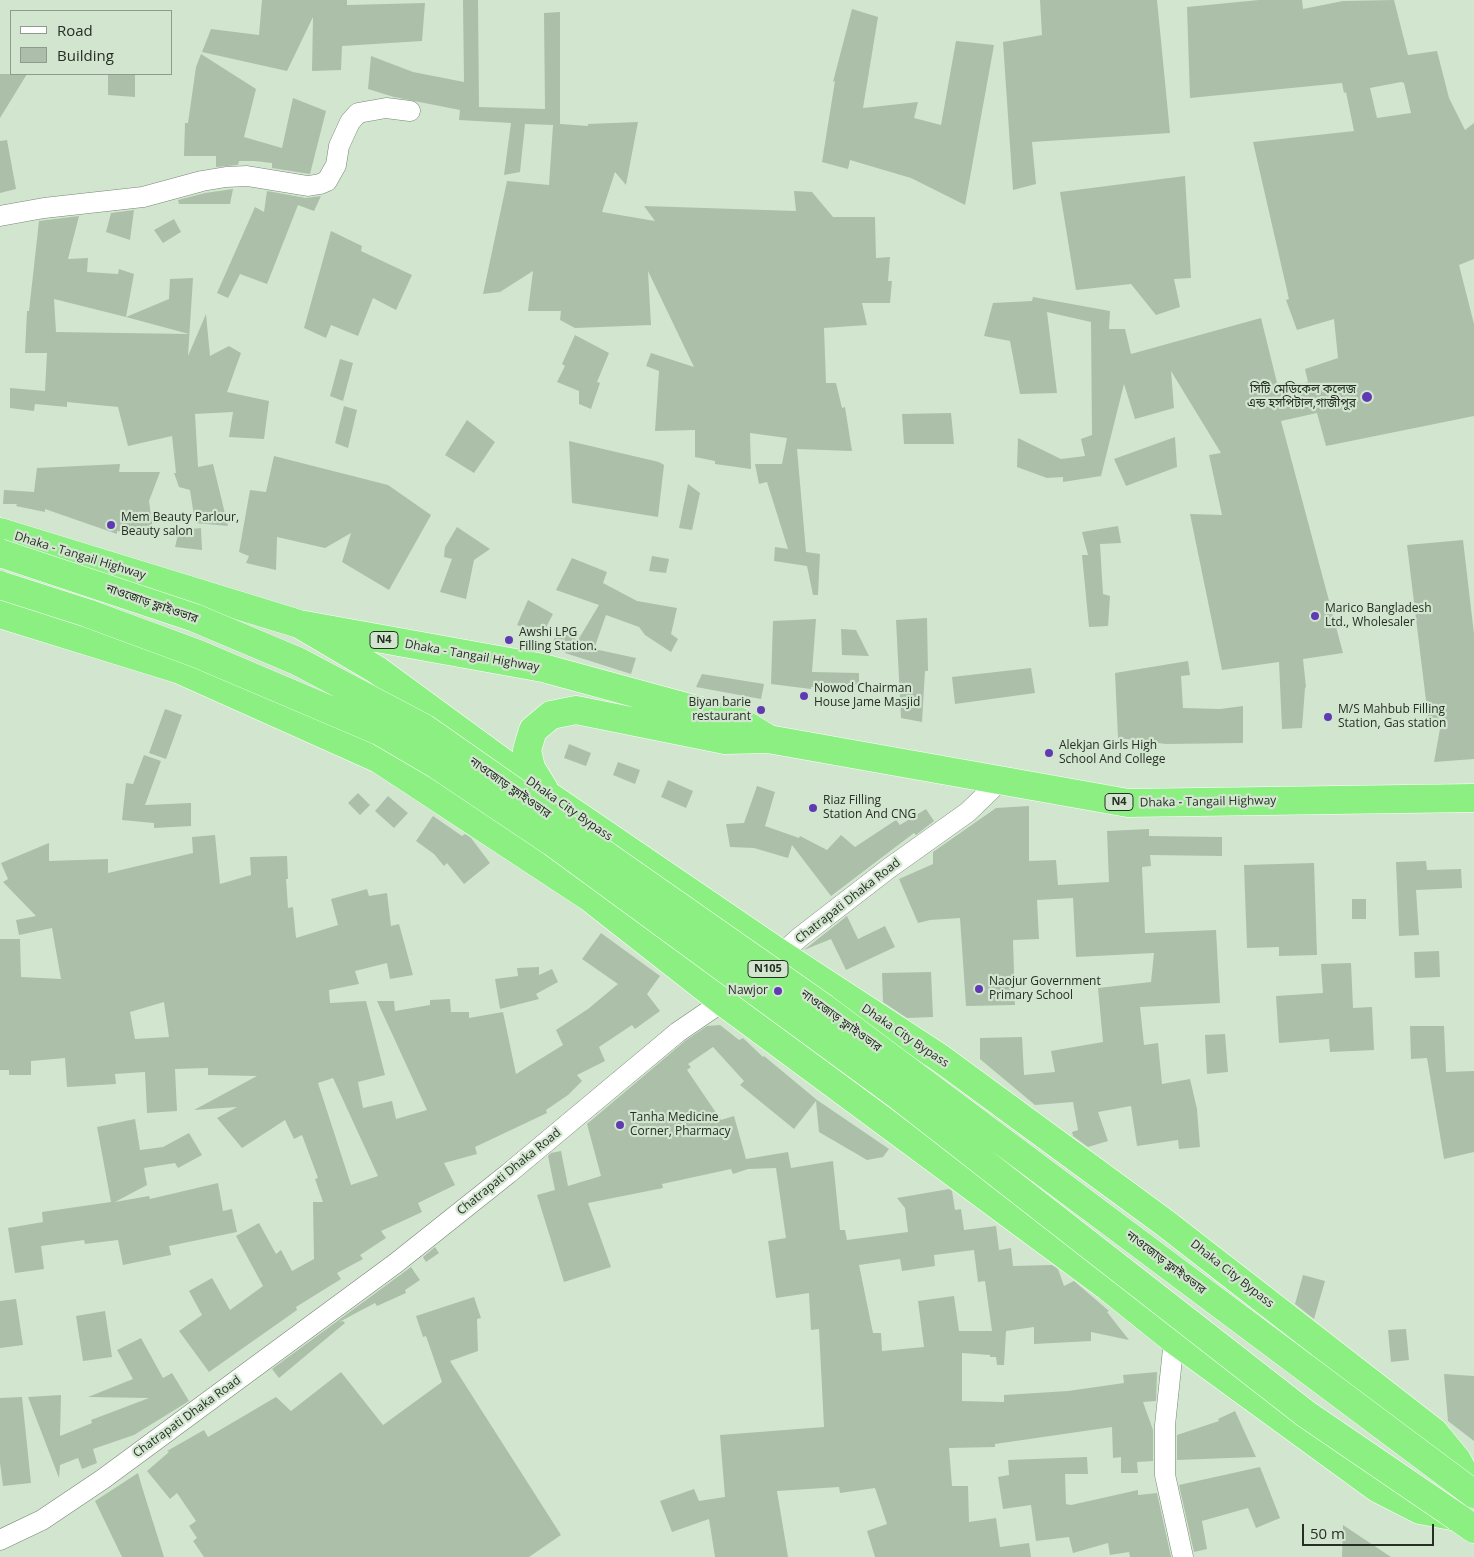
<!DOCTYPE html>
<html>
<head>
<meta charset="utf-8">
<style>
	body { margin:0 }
	#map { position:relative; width:1474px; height:1557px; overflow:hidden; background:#d2e6cf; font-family:"Open Sans",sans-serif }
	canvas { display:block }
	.legend { position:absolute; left:10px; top:10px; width:162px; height:65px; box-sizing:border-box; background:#d2e6cf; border:1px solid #8d9c8b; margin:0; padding:6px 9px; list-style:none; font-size:15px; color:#262e25 }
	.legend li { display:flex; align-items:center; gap:10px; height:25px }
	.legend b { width:25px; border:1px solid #8d9c8b }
	.scale { position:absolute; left:1302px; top:1524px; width:132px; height:22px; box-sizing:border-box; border:2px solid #262e25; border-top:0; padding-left:6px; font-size:15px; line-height:18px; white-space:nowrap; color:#262e25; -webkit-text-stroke:4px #d2e6cf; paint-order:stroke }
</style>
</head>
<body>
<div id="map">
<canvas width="1474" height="1557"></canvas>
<ul class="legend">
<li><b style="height:6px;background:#fff"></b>Road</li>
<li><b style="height:14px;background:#acbfa9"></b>Building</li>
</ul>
<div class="scale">50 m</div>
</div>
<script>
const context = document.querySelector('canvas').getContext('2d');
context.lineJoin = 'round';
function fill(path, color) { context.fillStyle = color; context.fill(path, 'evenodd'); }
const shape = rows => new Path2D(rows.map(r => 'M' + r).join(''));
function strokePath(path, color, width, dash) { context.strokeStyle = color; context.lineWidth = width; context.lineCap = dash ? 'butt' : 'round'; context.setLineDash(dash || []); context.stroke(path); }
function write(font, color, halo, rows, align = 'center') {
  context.font = font + ' "Open Sans","Noto Sans Bengali",sans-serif'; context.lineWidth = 4.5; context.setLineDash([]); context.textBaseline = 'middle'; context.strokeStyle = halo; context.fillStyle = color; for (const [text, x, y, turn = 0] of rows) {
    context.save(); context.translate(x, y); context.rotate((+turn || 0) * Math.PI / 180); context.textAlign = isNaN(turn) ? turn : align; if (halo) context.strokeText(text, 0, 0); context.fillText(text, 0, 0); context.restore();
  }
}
fill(shape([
	[262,0,347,0,347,5,425,3,422,41,342,46,341,70,312,71,313,17,287,71,202,52,211,29,259,35],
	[463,0,478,0,479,107,545,109,544,13,560,12,560,124,588,126,588,124,638,122,626,185,615,172,602,212,655,221,644,206,796,211,794,191,812,192,833,217,875,217,876,258,890,257,888,281,892,281,890,303,862,303,867,325,824,328,826,383,836,383,842,408,845,407,852,451,797,449,806,552,820,554,818,595,813,595,807,566,774,561,775,547,788,549,767,482,759,484,755,464,782,464,787,438,750,433,751,469,715,464,715,461,695,457,695,430,655,431,659,371,646,366,651,353,694,367,648,271,651,325,575,328,560,320,561,311,528,311,533,271,500,292,483,294,507,181,549,185,553,125,525,124,520,172,504,175,511,123,459,120,460,110,394,97,368,89,371,56,413,72,464,82],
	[1040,0,1157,0,1170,133,1032,142,1036,184,1013,190,1003,42,1042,35],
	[1259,0,1302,0,1303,9,1343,1,1394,0,1408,55,1437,51,1449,98,1465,130,1474,123,1474,259,1459,265,1474,324,1474,416,1326,446,1317,413,1281,421,1343,653,1303,659,1306,687,1305,688,1302,728,1282,729,1279,662,1222,670,1190,514,1222,515,1209,455,1221,453,1171,371,1174,408,1135,419,1124,384,1101,476,1063,482,1063,477,1047,478,1017,467,1018,438,1061,459,1085,456,1081,439,1092,435,1091,322,1047,312,1057,393,1020,394,1010,341,984,336,993,303,1032,301,1033,297,1110,311,1109,329,1125,329,1131,354,1261,318,1279,391,1308,382,1305,369,1338,358,1334,319,1297,330,1286,300,1289,299,1253,142,1354,131,1346,92,1344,93,1342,83,1190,98,1187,7],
	[1401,82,1404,83,1411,113,1377,118,1370,88],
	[852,9,878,17,863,108,918,102,914,118,941,125,956,41,994,45,965,205,911,178,850,160,848,169,822,162,835,81,833,82],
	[201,54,256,89,244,137,282,148,293,98,326,111,310,174,272,168,272,163,254,161,239,161,238,165,216,167,216,156,184,156,185,123,188,123,196,67],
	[0,74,27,74,0,118],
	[108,74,135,74,135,97,108,95],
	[7,140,16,189,0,193,0,141],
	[1185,176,1191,278,1174,279,1180,307,1156,315,1131,284,1076,290,1060,192],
	[233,189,230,204,179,204,178,200,205,193],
	[267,191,306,198,321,196,314,211,298,205,267,284,240,274,228,298,217,293,255,207,264,212],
	[134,210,130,240,106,232,111,213],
	[79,216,68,259,88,258,87,272,118,274,119,269,134,274,126,317,54,299,56,332,189,334,126,317,169,299,170,279,193,278,188,356,206,314,210,356,229,346,241,353,227,392,269,401,264,439,229,437,233,412,195,414,198,467,213,464,228,526,195,523,190,490,179,487,174,473,176,473,172,436,128,446,118,407,67,402,67,407,35,404,34,411,10,408,10,388,45,391,47,353,25,353,27,311,29,311,39,221],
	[174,219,181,232,163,243,154,230],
	[331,231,362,246,361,251,412,275,396,310,373,298,358,336,331,325,326,338,304,328],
	[575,335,609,353,597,382,600,383,591,409,579,404,579,391,557,382,565,366,562,364],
	[340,359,353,363,343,401,330,396],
	[344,406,357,410,348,448,335,443],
	[951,413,954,444,904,444,902,414],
	[467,420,495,442,474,473,445,455],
	[1175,437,1177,467,1126,486,1114,459],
	[569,441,659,462,664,465,658,517,572,503],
	[274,456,388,485,431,515,389,590,342,562,351,533,325,548,277,537,276,570,246,563,249,556,239,552,250,490,266,492],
	[120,464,119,472,160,472,149,501,154,537,117,531,117,534,45,509,45,512,16,506,17,504,3,504,4,490,34,492,37,468],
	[688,484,700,493,692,530,679,528],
	[1118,526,1121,543,1100,544,1103,594,1110,596,1108,626,1089,627,1082,555,1088,555,1082,532],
	[457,527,490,549,474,560,466,599,440,592,452,559,444,557,445,547],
	[201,528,202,550,175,547,179,530],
	[1463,540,1474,634,1474,759,1434,762,1441,723,1429,725,1407,545],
	[652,556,669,559,666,573,649,571],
	[572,558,607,572,603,583,637,601,677,608,671,634,678,639,671,652,645,635,639,627,606,615,594,649,636,658,631,674,565,653,566,650,552,643,558,631,578,640,599,605,556,590],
	[528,600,553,614,542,635,517,625],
	[927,618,928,671,925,671,922,722,901,718,896,620],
	[816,619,812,672,859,673,859,684,811,687,811,689,771,684,773,621],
	[841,629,856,630,869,656,842,655],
	[1188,661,1190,675,1181,676,1183,708,1220,709,1243,706,1243,743,1166,744,1118,738,1115,673],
	[1031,668,1035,693,955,704,952,677],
	[702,674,764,684,761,699,696,687],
	[165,709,182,715,166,759,149,753],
	[569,744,591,753,586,766,564,758],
	[144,755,161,761,145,805,191,803,191,826,154,828,154,823,122,820,126,783,133,784],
	[618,762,640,770,635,784,613,775],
	[668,780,693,791,686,808,661,797],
	[757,786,775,792,765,826,799,838,800,836,827,850,841,835,855,847,896,820,900,825,926,809,934,821,916,835,914,833,831,896,792,845,788,858,754,848,730,847,726,824,744,823],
	[358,793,370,805,360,815,348,803],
	[388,796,408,813,394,828,375,811],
	[1029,806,1029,861,1056,860,1058,885,1109,882,1107,831,1149,829,1149,836,1222,837,1222,856,1150,855,1151,866,1142,867,1145,933,1216,930,1220,1003,1140,1007,1144,1045,1158,1043,1162,1084,1190,1079,1197,1109,1200,1147,1179,1149,1178,1140,1137,1146,1131,1106,1098,1112,1108,1141,1088,1147,1073,1136,1072,1132,1078,1130,1073,1102,1035,1105,980,1059,980,1038,1022,1037,1024,1075,1055,1072,1051,1051,1103,1042,1098,988,1151,982,1154,953,1076,957,1073,898,1037,900,1039,939,1013,940,1015,1005,966,1006,960,918,930,920,918,923,899,879,933,864,933,852,996,808],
	[433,816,462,836,465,834,471,838,490,863,464,884,447,863,444,866,434,854,416,841],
	[215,835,220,884,251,875,250,857,287,856,288,879,286,879,288,908,293,907,296,938,338,925,331,899,367,889,369,896,387,893,391,926,399,924,413,975,390,979,387,963,355,971,359,984,329,990,330,1003,366,1001,385,1075,358,1082,363,1108,392,1101,396,1119,427,1110,377,1001,394,1001,395,1011,430,1005,430,1000,450,999,451,1012,469,1012,469,1018,503,1012,516,1074,563,1045,556,1030,588,1009,618,984,582,959,601,933,660,976,647,994,660,1011,635,1029,632,1025,599,1047,605,1061,577,1075,582,1081,568,1095,546,1110,547,1113,475,1147,477,1154,444,1163,455,1185,418,1203,422,1212,381,1231,386,1238,360,1255,363,1259,337,1273,341,1279,296,1307,297,1310,209,1372,179,1331,202,1315,189,1291,212,1278,230,1310,263,1286,236,1236,259,1223,276,1254,281,1250,292,1271,314,1259,313,1202,323,1202,315,1179,318,1178,302,1135,294,1139,285,1120,242,1148,217,1118,237,1107,194,1110,257,1076,208,1075,208,1068,175,1069,177,1111,147,1113,145,1072,115,1074,116,1084,67,1087,65,1058,31,1061,31,1075,9,1075,9,1070,0,1070,0,939,20,939,21,977,61,979,52,928,19,935,16,920,36,916,3,882,8,879,1,863,49,843,49,861,108,859,108,873,193,853,192,837],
	[164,1002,169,1037,135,1039,130,1012],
	[333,1078,378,1176,351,1185,318,1083],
	[1426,861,1427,870,1461,869,1462,888,1416,890,1419,935,1399,936,1396,862],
	[1314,863,1317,955,1279,956,1279,947,1247,948,1244,865],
	[1352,899,1366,899,1366,919,1352,919],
	[847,916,858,939,885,926,895,947,846,970,831,939,804,950],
	[1439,951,1440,977,1415,978,1414,952],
	[1351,963,1353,1008,1372,1007,1374,1050,1330,1052,1329,1039,1279,1043,1276,996,1323,993,1321,964],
	[539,967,539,975,552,969,558,982,536,994,539,999,500,1009,495,979,518,976,517,968],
	[931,972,933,1017,907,1018,883,1002,882,973],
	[720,1025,739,1040,743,1038,763,1057,764,1056,817,1100,889,1149,883,1157,867,1160,819,1132,816,1101,794,1129,740,1085,744,1081,713,1047,688,1064,691,1067,687,1070,721,1120,734,1116,746,1159,788,1152,791,1168,833,1161,840,1230,845,1230,847,1240,908,1232,905,1208,897,1198,949,1189,952,1191,955,1210,961,1209,964,1230,996,1226,999,1250,1011,1248,1013,1266,1052,1265,1058,1269,1064,1286,1074,1281,1109,1311,1107,1312,1129,1340,1091,1332,1091,1341,1034,1344,1034,1327,1006,1331,1004,1365,997,1365,996,1357,990,1357,990,1355,962,1353,962,1401,1004,1402,1004,1395,1068,1391,1124,1383,1123,1375,1157,1372,1156,1401,1143,1402,1153,1430,1153,1461,1137,1462,1138,1473,1121,1473,1121,1457,1113,1458,1112,1427,995,1444,995,1447,949,1448,952,1486,968,1486,969,1522,996,1518,1000,1547,1029,1543,1031,1557,875,1557,867,1531,887,1524,875,1488,840,1493,839,1487,777,1491,788,1557,715,1557,709,1519,672,1532,660,1501,694,1489,699,1501,725,1497,720,1435,824,1427,819,1329,811,1330,809,1293,776,1298,768,1241,786,1238,776,1168,748,1169,733,1174,731,1169,662,1184,663,1188,588,1203,611,1267,564,1282,537,1195,555,1190,548,1156,551,1153,561,1151,568,1186,601,1176,587,1124,685,1041,707,1026],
	[974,1250,978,1282,985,1281,992,1331,959,1331,954,1296,918,1301,924,1347,882,1351,881,1333,873,1333,859,1265,900,1259,902,1271,935,1266,934,1255],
	[1410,1026,1444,1026,1446,1072,1474,1071,1474,1152,1444,1159,1427,1058,1411,1059],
	[1225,1034,1228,1072,1207,1074,1205,1035],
	[135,1119,140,1150,163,1147,189,1133,202,1155,178,1168,175,1163,144,1168,147,1185,115,1202,149,1196,150,1199,218,1183,223,1211,232,1209,237,1232,169,1246,171,1255,123,1265,118,1240,85,1244,84,1240,41,1246,44,1269,15,1273,8,1228,43,1222,42,1212,111,1202,97,1127],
	[435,1247,439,1253,426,1262,423,1257],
	[411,1267,420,1280,405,1290,406,1293,377,1306,375,1303,339,1322,343,1321,345,1323,279,1378,272,1369],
	[1303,1275,1325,1281,1314,1319,1295,1304],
	[474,1297,481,1318,477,1319,478,1351,450,1361,561,1535,529,1557,204,1557,193,1541,197,1538,189,1526,196,1521,177,1493,170,1499,147,1471,169,1452,167,1451,204,1430,208,1437,276,1397,291,1411,341,1372,383,1425,442,1382,426,1336,423,1337,416,1316],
	[16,1299,23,1345,0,1348,0,1301],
	[105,1311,112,1357,83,1361,76,1316],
	[1406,1329,1409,1360,1391,1362,1388,1330],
	[141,1338,163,1378,172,1373,189,1401,134,1435,93,1449,97,1463,82,1469,78,1458,60,1465,59,1478,28,1397,61,1395,60,1436,92,1423,91,1420,149,1398,88,1397,133,1379,117,1350],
	[1444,1374,1474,1376,1474,1441,1448,1421],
	[22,1397,31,1483,3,1486,0,1463,0,1398],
	[1235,1411,1256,1457,1177,1460,1177,1435,1219,1421,1218,1419],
	[1087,1457,1088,1474,1065,1474,1066,1504,1071,1505,1138,1490,1138,1495,1157,1493,1171,1557,1130,1557,1129,1552,1110,1555,1108,1543,1073,1553,1069,1537,1036,1541,1031,1505,1003,1509,998,1477,1009,1475,1008,1460],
	[1260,1467,1280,1518,1256,1528,1248,1508,1202,1521,1207,1549,1194,1552,1179,1485],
	[138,1473,142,1487,164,1557,122,1557,95,1501],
	[1343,1525,1391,1557,1342,1557]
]), '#acbfa9');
const minor = shape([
	[0,216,44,208,143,197,202,181,226,177,247,176,308,186,320,184,327,181,336,165,339,146,350,122,358,113,386,108,410,111],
	[1174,1340,1165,1425,1165,1475,1183,1557],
	[0,1540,42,1520,103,1479,396,1263,509,1173,678,1032,747,985,800,937,888,869,968,812,1000,781]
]);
const highway = shape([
	[0,532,299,624,543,668,741,722,767,738],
	[0,614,178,669,379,759,589,897,723,1002,1108,1287,1174,1340,1377,1488,1420,1510,1457,1517,1474,1529],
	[299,624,377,670,549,796,781,954,940,1058,1165,1223,1434,1432,1457,1460,1474,1491],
	[544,789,531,768,527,750,533,730,551,715,576,710,725,740,768,739,1128,803,1474,798]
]);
strokePath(minor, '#768874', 21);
strokePath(highway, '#fff', 29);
strokePath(minor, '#fff', 20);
strokePath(highway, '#8bef82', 28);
const highwayBridge = shape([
	[0,553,195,618,297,661,424,728,824,1008,1474,1494],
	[0,585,87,613,198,654,379,731,437,765,552,842,896,1094,1306,1414,1457,1517]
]);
strokePath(highwayBridge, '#fff', 29, []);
strokePath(highwayBridge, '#8bef82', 28);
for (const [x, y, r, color] of [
	[1367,397,6,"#603ab3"],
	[111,525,5,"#603ab3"],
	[1315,616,5,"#603ab3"],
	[509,640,5,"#603ab3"],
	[804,696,5,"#603ab3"],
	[761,710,5,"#603ab3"],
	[1328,717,5,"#603ab3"],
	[1049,753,5,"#603ab3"],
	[813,808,5,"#603ab3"],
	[979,989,5,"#603ab3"],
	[778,991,5,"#603ab3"],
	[620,1125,5,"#603ab3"]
]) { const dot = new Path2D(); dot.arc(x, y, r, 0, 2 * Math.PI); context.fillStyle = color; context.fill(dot); strokePath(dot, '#d2e6cf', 2); }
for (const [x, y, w] of [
	[384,640,28],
	[1119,802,28],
	[768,969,40]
]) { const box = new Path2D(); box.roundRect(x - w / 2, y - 8.5, w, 17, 4); context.fillStyle = '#d2e6cf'; context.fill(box); strokePath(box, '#262e25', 1); }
write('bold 11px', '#262e25', null, [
	["N4",384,640],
	["N4",1119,802],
	["N105",768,969]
]);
write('12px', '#262e25', '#d2e6cf', [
	["সিটি মেডিকেল কলেজ",1356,390,"right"],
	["এন্ড হসপিটাল,গাজীপুর",1356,404,"right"],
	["Mem Beauty Parlour,",121,518],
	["Beauty salon",121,532],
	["Marico Bangladesh",1325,609],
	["Ltd., Wholesaler",1325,623],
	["Awshi LPG",519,633],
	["Filling Station.",519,647],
	["Nowod Chairman",814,689],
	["House Jame Masjid",814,703],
	["Biyan barie",751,703,"right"],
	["restaurant",751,717,"right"],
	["M/S Mahbub Filling",1338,710],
	["Station, Gas station",1338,724],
	["Alekjan Girls High",1059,746],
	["School And College",1059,760],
	["Riaz Filling",823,801],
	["Station And CNG",823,815],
	["Naojur Government",989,982],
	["Primary School",989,996],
	["Nawjor",768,991,"right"],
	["Tanha Medicine",630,1118],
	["Corner, Pharmacy",630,1132]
], 'left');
write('12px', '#262e25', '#d2e6cf', [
	["Dhaka - Tangail Highway",80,556,17],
	["নাওজোড় ফ্লাইওভার",152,604,19],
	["Dhaka - Tangail Highway",472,656,10],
	["নাওজোড় ফ্লাইওভার",510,788,35],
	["Dhaka - Tangail Highway",1208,802,-1],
	["Dhaka City Bypass",569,809,35],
	["Chatrapati Dhaka Road",848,901,-38],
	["নাওজোড় ফ্লাইওভার",841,1021,36],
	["Dhaka City Bypass",905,1036,34],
	["Chatrapati Dhaka Road",509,1172,-39],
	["নাওজোড় ফ্লাইওভার",1166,1263,37],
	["Dhaka City Bypass",1232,1274,38],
	["Chatrapati Dhaka Road",187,1417,-36]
]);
</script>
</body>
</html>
